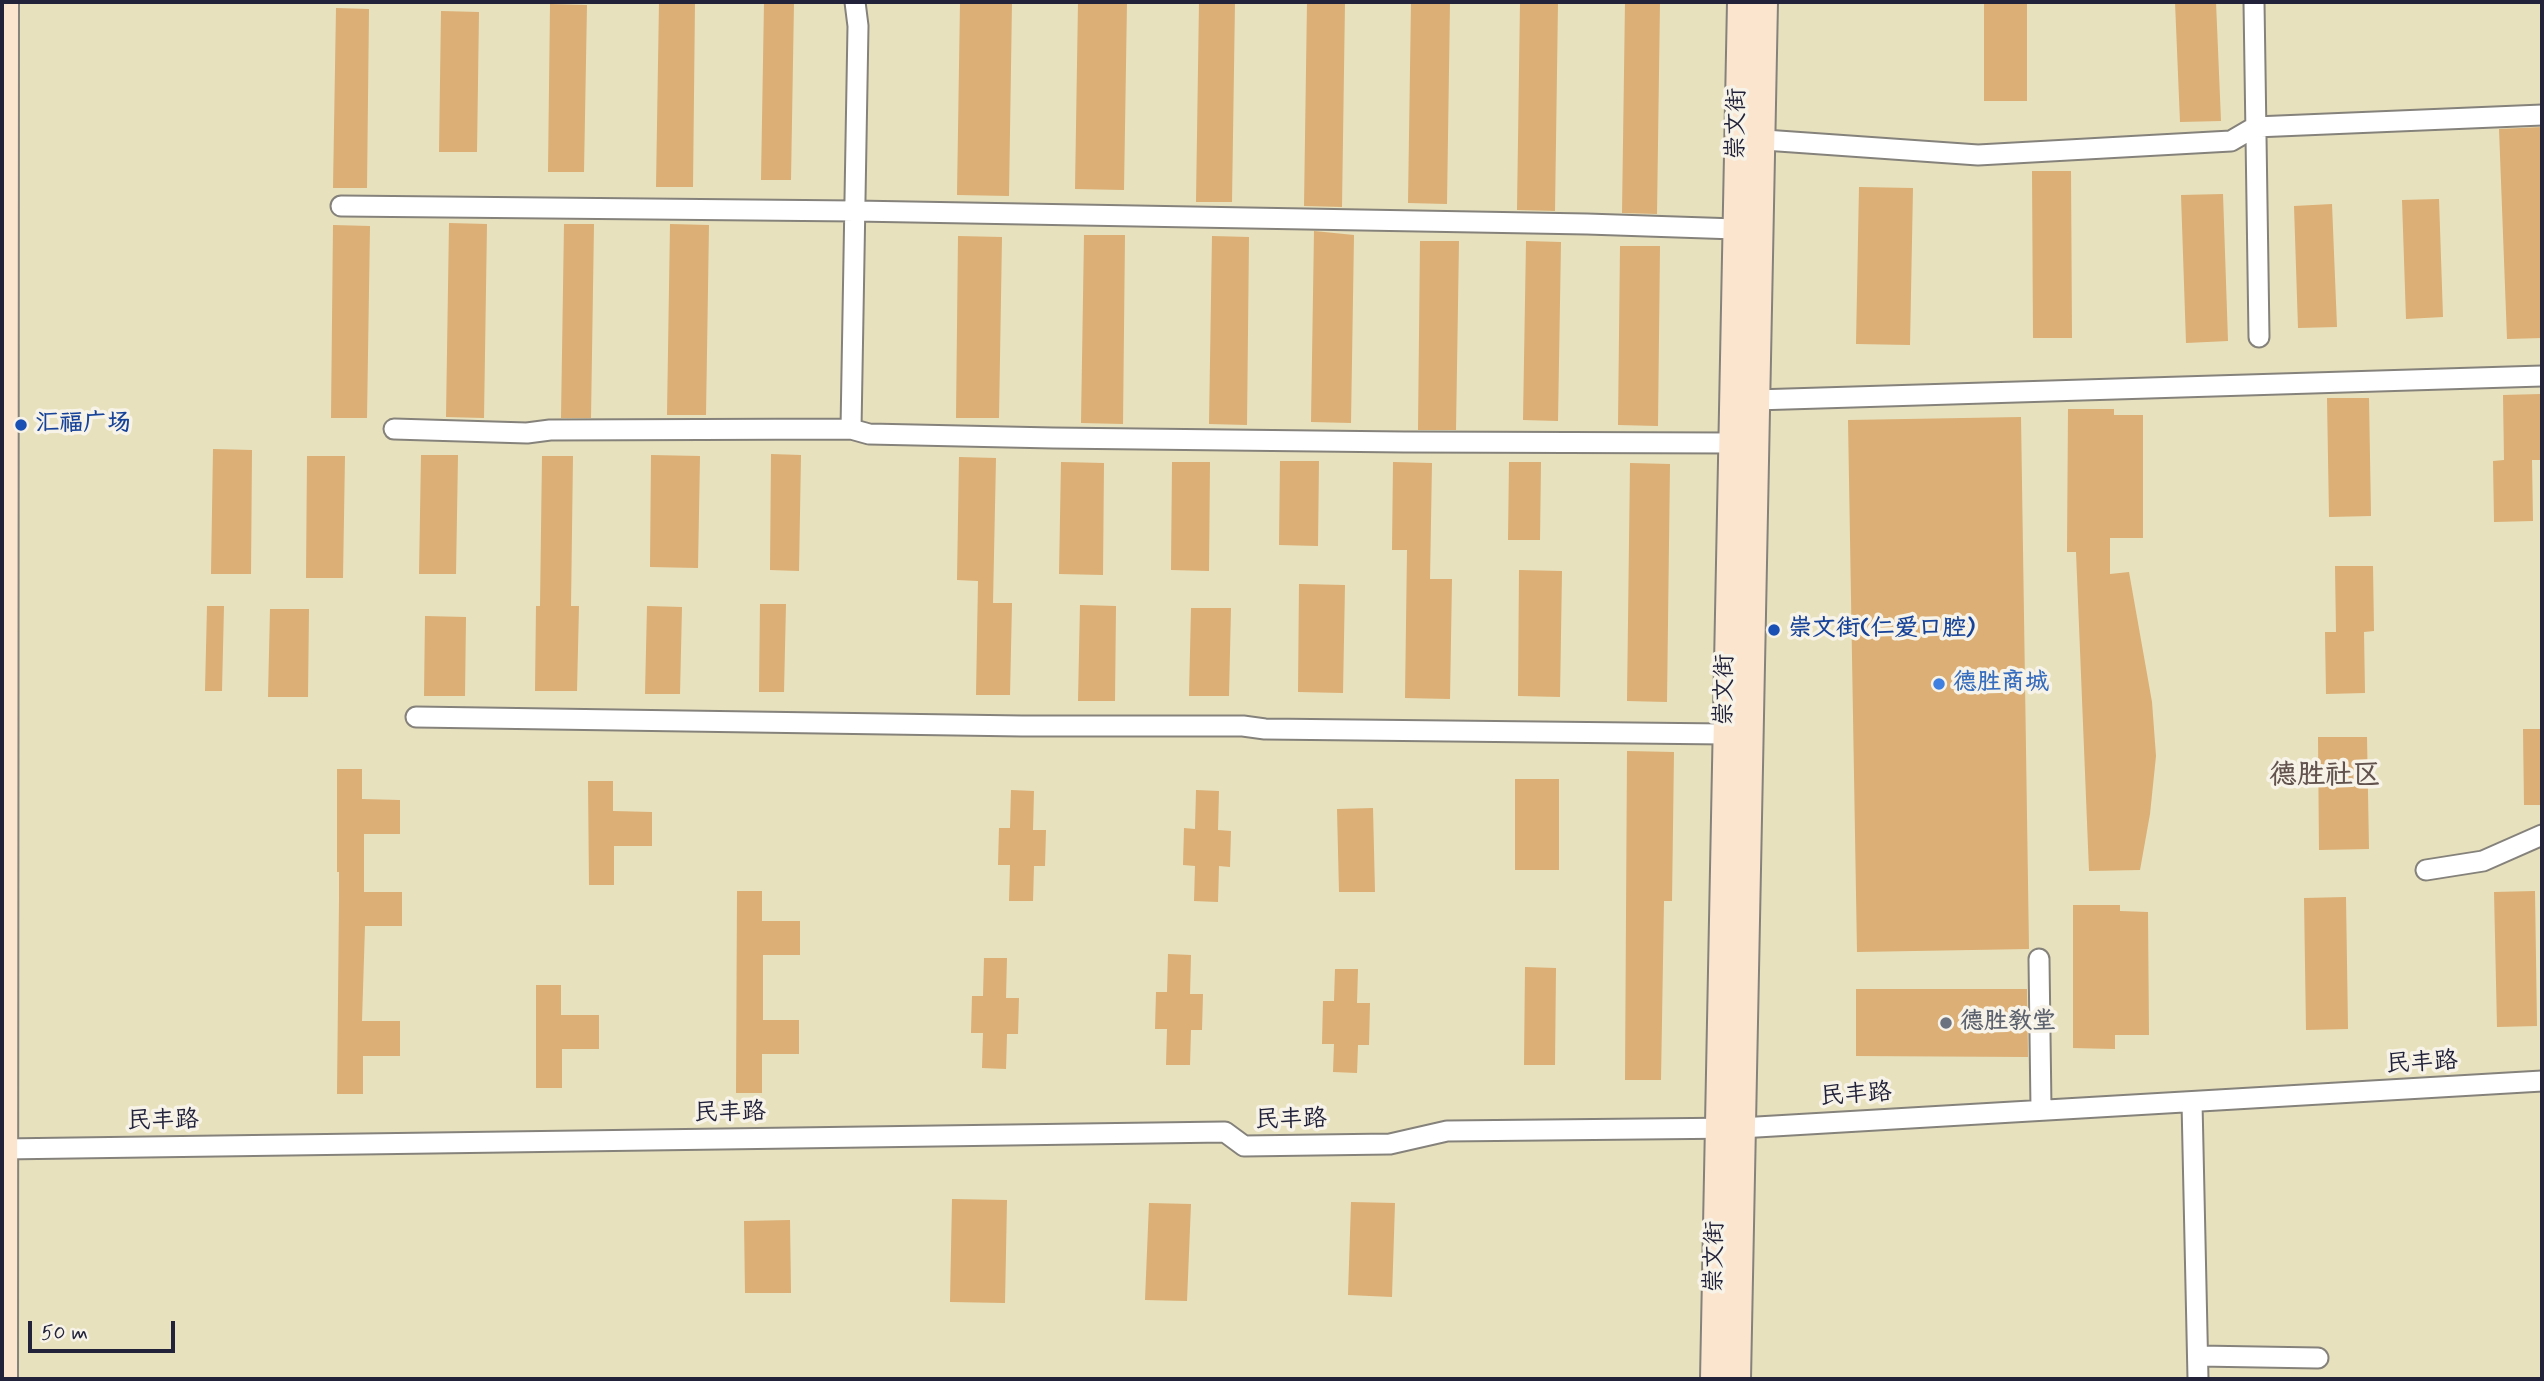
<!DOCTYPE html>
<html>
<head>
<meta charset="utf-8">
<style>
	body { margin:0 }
	#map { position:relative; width:2544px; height:1381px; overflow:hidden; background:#e8e1bd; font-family:Mynerve,sans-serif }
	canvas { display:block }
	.frame { position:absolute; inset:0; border:4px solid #22223b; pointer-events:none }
	.scale { position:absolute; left:28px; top:1321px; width:147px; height:32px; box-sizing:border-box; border:4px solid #22223b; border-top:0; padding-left:9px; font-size:21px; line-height:24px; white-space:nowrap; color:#22223b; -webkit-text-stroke:5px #f7f3e8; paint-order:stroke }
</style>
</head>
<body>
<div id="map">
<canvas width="2544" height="1381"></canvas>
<div class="frame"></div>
<div class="scale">50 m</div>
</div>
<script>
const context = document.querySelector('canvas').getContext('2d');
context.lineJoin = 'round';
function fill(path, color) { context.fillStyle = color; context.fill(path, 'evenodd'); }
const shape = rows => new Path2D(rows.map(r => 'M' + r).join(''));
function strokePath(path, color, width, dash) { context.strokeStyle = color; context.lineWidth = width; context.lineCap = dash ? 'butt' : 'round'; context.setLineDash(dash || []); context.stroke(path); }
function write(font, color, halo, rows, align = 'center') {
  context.font = font + ' Mynerve,"LXGW WenKai TC",sans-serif'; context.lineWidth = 7; context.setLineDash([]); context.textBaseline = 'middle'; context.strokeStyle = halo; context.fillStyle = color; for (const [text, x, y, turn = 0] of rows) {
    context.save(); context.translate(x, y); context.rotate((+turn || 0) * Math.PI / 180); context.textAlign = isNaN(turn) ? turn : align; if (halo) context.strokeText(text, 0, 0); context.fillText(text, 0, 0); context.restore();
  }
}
fill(shape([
	[659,2,695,2,693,187,656,187],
	[764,2,794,2,791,180,761,180],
	[960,2,1012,2,1009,196,957,195],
	[1078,2,1127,2,1124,190,1075,189],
	[1199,2,1235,2,1232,202,1196,202],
	[1307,2,1345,2,1342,207,1304,206],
	[1411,2,1450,2,1447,204,1408,203],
	[1520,2,1558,2,1555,211,1517,210],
	[1625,2,1660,2,1657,214,1622,213],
	[1984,2,2027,2,2027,101,1984,101],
	[2175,2,2216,2,2221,121,2180,122],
	[550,4,587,5,584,172,548,172],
	[336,8,369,9,367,188,333,188],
	[441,11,479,12,477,152,439,152],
	[2542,127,2542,338,2507,339,2499,129],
	[2032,171,2071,171,2072,338,2033,338],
	[1859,187,1913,188,1910,345,1856,344],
	[2223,194,2228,341,2186,343,2181,195],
	[2439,199,2443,317,2406,319,2402,200],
	[2332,204,2337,327,2298,328,2294,206],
	[449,223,487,224,484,418,446,417],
	[564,224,594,224,591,418,561,418],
	[670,224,709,225,706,415,667,415],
	[333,225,370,226,367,418,331,418],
	[1314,231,1354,235,1351,423,1311,422],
	[1084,235,1125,235,1123,424,1081,423],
	[958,236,1002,237,999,418,956,418],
	[1212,236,1249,237,1247,425,1209,424],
	[1420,241,1459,241,1456,430,1418,430],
	[1526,241,1561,242,1558,421,1523,420],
	[1620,246,1660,246,1658,426,1618,425],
	[2541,394,2542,460,2532,460,2533,521,2494,522,2493,461,2504,460,2503,395],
	[2327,398,2369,398,2371,516,2329,517],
	[2068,409,2114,409,2114,415,2143,415,2143,538,2110,538,2110,574,2129,572,2152,702,2156,756,2150,814,2140,870,2089,871,2076,552,2067,552],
	[2021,417,2029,949,1857,952,1848,420],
	[213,449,252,450,251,574,211,574],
	[771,454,801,455,799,571,770,570],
	[421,455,458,455,456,574,419,574],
	[651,455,700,456,698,568,650,567],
	[307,456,345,456,343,578,306,578],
	[542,456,573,456,571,606,579,606,577,691,535,691,536,606,540,606],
	[959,457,996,458,993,603,1012,603,1010,695,976,695,978,581,957,580],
	[1280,461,1319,461,1318,546,1279,545],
	[1061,462,1104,463,1103,575,1059,574],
	[1172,462,1210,462,1209,571,1171,570],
	[1393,462,1432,463,1430,579,1452,579,1450,699,1405,698,1407,550,1392,550],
	[1509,462,1541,462,1540,540,1508,540],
	[1630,463,1670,464,1667,702,1627,701],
	[2335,566,2373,566,2374,631,2364,632,2365,693,2326,694,2325,632,2336,632],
	[1519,570,1562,571,1560,697,1518,696],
	[1299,584,1345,585,1343,693,1298,692],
	[760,604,786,604,784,692,759,692],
	[1080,605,1116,606,1115,701,1078,701],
	[207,606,224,606,222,691,205,691],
	[647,606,682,607,680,694,645,694],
	[1191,608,1231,608,1229,696,1189,696],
	[270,609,309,609,308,697,268,697],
	[425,616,466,617,465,696,424,696],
	[2523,729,2542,729,2542,805,2524,805],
	[2318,737,2367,737,2369,849,2319,850],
	[1627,751,1674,752,1672,901,1664,901,1661,1080,1625,1080],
	[337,769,362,769,362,799,400,800,400,834,364,834,364,892,402,892,402,926,365,926,362,1021,400,1021,400,1056,363,1056,363,1094,337,1094,339,901,339,872,337,872],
	[1515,779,1559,779,1559,870,1515,870],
	[588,781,613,781,613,811,652,812,652,846,614,846,614,885,589,885],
	[1011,790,1034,791,1033,830,1046,830,1045,866,1034,866,1033,901,1009,901,1010,865,998,865,999,828,1010,828],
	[1196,790,1219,791,1218,830,1231,831,1230,867,1219,866,1218,902,1194,901,1195,866,1183,865,1184,828,1195,829],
	[1373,808,1375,892,1339,892,1337,809],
	[737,891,762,891,762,921,800,921,800,955,763,955,763,1020,799,1020,799,1054,762,1054,762,1093,736,1093],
	[2535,891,2537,1026,2497,1027,2494,892],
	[2346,897,2348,1029,2306,1030,2304,898],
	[2073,905,2120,905,2120,911,2148,912,2149,1035,2115,1035,2115,1049,2073,1048],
	[1168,954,1191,955,1190,994,1203,994,1202,1030,1191,1030,1190,1065,1166,1065,1167,1029,1155,1029,1156,992,1167,992],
	[984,958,1007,958,1006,998,1019,998,1018,1034,1007,1034,1006,1069,982,1068,983,1033,971,1033,972,996,983,996],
	[1525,967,1556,968,1555,1065,1524,1065],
	[1335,969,1358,969,1357,1003,1370,1003,1369,1045,1358,1045,1357,1073,1333,1072,1334,1044,1322,1044,1323,1001,1334,1001],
	[536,985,561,985,561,1015,599,1015,599,1049,562,1049,562,1088,536,1088],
	[1856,989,2027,989,2028,1057,1856,1056],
	[952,1199,1007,1200,1005,1303,950,1302],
	[1351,1202,1395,1203,1392,1297,1348,1295],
	[1149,1203,1191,1204,1187,1301,1145,1300],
	[790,1220,791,1293,745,1293,744,1221]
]), '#dbaf75');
const street = shape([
	[2254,2,2259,337],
	[1750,139,1978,155,2231,141,2255,127,2542,115],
	[341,206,855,211,1587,224,1736,229],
	[1755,400,2542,376],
	[394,429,527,433,550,430,851,429,869,434,1053,438,1404,442,1732,443],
	[851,429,858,26,855,2],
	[416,717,1022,726,1243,726,1265,729,1725,734],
	[2426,870,2483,861,2542,835],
	[2039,959,2041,1109],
	[2192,1102,2198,1379],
	[2,1149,1225,1132,1244,1146,1390,1144,1447,1131,1740,1128,2542,1081],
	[2199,1356,2318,1358]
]);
const secondary = shape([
	[4,1379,5,2],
	[1714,1379,1741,2],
	[1737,1379,1764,2]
]);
strokePath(street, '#85827c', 23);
strokePath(secondary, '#85827c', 30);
strokePath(street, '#fff', 19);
strokePath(secondary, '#fbe5cf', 26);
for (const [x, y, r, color] of [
	[21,425,7,"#1a4fb4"],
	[1774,630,7,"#1a4fb4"],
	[1939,684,7,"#3f7fe0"],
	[1946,1023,7,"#6b7280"]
]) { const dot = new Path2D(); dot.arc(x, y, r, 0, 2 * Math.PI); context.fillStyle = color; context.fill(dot); strokePath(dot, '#f7f3e8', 2.5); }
write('24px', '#22223b', '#f7f3e8', [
	["崇文街",1738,124,-89],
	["崇文街",1726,690,-89],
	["民丰路",2422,1064,-3],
	["民丰路",1856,1096,-4],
	["民丰路",730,1114,-1],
	["民丰路",1291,1121,-1],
	["民丰路",163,1122,-1],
	["崇文街",1716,1257,-89]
]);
write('bold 24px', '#164399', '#f7f3e8', [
	["汇福广场",35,425],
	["崇文街(仁爱口腔)",1788,630]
], 'left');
write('bold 24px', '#366cbe', '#f7f3e8', [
	["德胜商城",1953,684]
], 'left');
write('bold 24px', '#5b616d', '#f7f3e8', [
	["德胜教堂",1960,1023]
], 'left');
write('bold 28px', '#63534f', '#f7f3e8', [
	["德胜社区",2325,777]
]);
</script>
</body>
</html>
